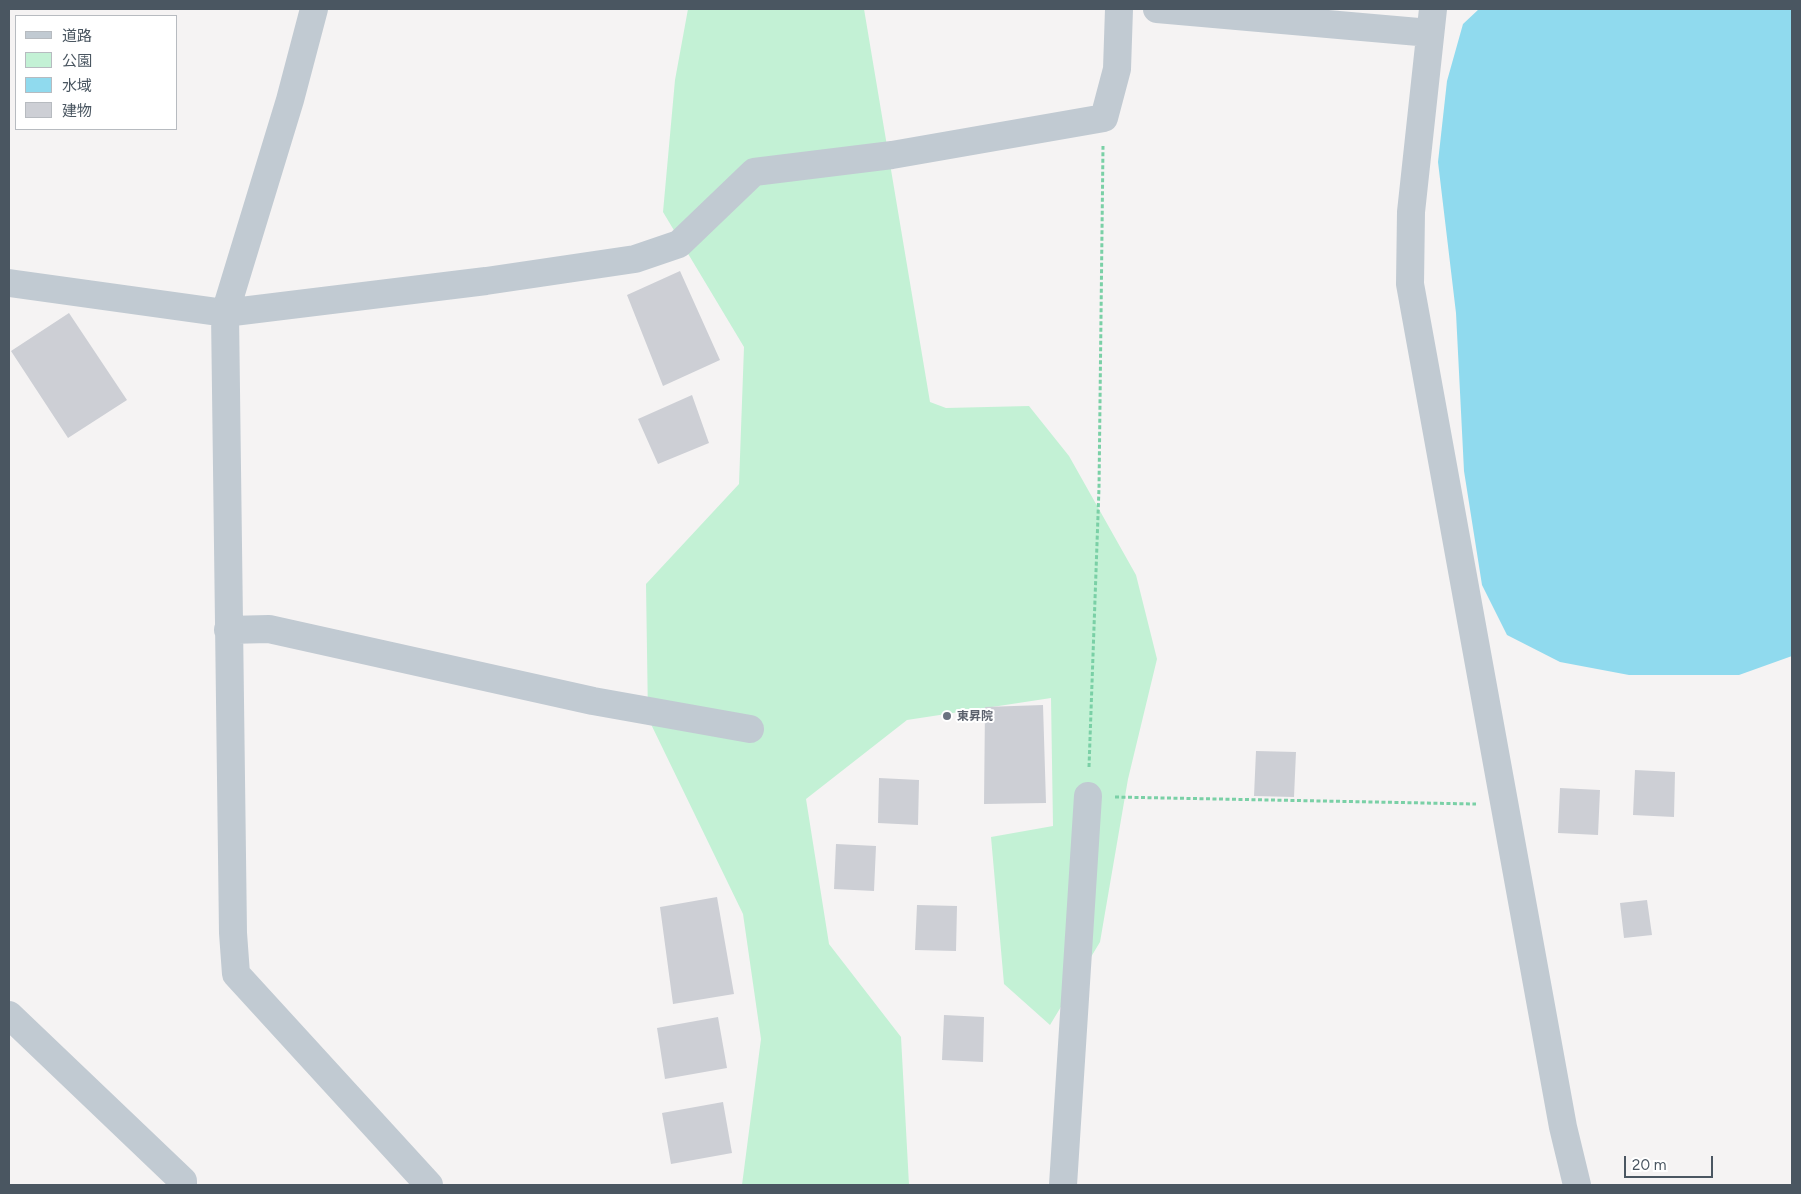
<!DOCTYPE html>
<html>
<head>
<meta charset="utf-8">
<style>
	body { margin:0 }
	#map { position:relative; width:1801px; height:1194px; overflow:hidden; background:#f5f3f3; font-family:Figtree,"Noto Sans JP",sans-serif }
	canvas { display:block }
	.frame { position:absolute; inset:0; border:10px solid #4a5661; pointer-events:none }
	.legend { position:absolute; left:15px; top:15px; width:162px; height:115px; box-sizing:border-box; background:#fff; border:1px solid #b7bbc0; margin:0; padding:6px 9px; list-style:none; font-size:15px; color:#4a5661 }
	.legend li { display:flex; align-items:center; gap:10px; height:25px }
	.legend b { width:25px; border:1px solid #b7bbc0 }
	.scale { position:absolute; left:1624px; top:1156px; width:89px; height:22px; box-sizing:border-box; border:2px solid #4a5661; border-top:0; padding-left:6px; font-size:15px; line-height:18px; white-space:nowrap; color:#4a5661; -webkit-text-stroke:4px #fff; paint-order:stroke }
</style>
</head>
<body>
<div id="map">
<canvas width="1801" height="1194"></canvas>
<div class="frame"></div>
<ul class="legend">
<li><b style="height:6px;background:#c1cad2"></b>道路</li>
<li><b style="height:14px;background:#c3f1d5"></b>公園</li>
<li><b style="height:14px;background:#90daee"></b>水域</li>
<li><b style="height:14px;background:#cdcfd5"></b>建物</li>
</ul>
<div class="scale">20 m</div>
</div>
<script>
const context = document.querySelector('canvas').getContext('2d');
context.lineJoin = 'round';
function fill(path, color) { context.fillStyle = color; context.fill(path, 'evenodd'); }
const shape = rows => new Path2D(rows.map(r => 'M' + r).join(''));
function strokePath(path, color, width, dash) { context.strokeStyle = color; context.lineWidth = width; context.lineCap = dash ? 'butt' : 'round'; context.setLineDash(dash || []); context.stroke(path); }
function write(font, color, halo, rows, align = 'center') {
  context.font = font + ' Figtree,"Noto Sans JP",sans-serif'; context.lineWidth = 4; context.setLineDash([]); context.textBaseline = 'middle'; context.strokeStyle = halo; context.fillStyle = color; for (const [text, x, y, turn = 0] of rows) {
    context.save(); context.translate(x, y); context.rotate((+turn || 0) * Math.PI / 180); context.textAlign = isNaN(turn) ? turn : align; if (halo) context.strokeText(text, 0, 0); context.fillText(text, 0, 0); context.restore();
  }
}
fill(shape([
	[688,9,864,9,930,402,946,408,1029,406,1069,456,1136,575,1157,659,1128,779,1100,942,1050,1025,1004,984,991,837,1053,826,1051,698,907,720,806,799,829,944,901,1037,909,1185,742,1185,761,1039,743,914,648,718,646,584,739,484,744,347,663,212,675,80]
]), '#c3f1d5');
fill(shape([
	[1479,9,1792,9,1792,656,1739,675,1629,675,1560,662,1507,635,1482,585,1464,471,1456,313,1438,162,1447,81,1463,24]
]), '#90daee');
fill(shape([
	[680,271,720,360,663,386,627,295],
	[69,313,127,400,68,438,11,351],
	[692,395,709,443,658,464,638,419],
	[1043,705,1046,803,984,804,985,707],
	[1256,751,1296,752,1294,797,1254,796],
	[1635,770,1675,772,1674,817,1633,815],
	[879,778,919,780,918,825,878,823],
	[1560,788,1600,790,1598,835,1558,833],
	[836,844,876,846,874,891,834,889],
	[717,897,734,994,673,1004,660,907],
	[1647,900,1652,935,1624,938,1620,903],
	[917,905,957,906,956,951,915,950],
	[944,1015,984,1017,983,1062,942,1060],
	[718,1017,727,1068,665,1079,657,1028],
	[723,1102,732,1153,671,1164,662,1113]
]), '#cdcfd5');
strokePath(shape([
	[1089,767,1099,488,1103,146],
	[1115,797,1476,804]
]), '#7ad0a6', 3, [4, 2.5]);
strokePath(shape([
	[314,9,290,100,225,313,233,933,236,974,429,1185],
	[1157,9,1430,33],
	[1433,9,1411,212,1410,284,1563,1127,1577,1185],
	[9,283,225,313,486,281,635,259,679,244,754,172,892,155,1104,118,1117,69,1119,9],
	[228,630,269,629,593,701,750,729],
	[9,1015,183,1181,183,1185],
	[1063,1185,1088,796]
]), '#c1cad2', 28);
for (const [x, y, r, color] of [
	[947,716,5,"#6b7280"]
]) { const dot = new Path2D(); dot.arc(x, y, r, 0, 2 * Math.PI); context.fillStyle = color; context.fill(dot); strokePath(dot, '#fff', 2); }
write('bold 12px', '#5b616d', '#fff', [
	["東昇院",957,716]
], 'left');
</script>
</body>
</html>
